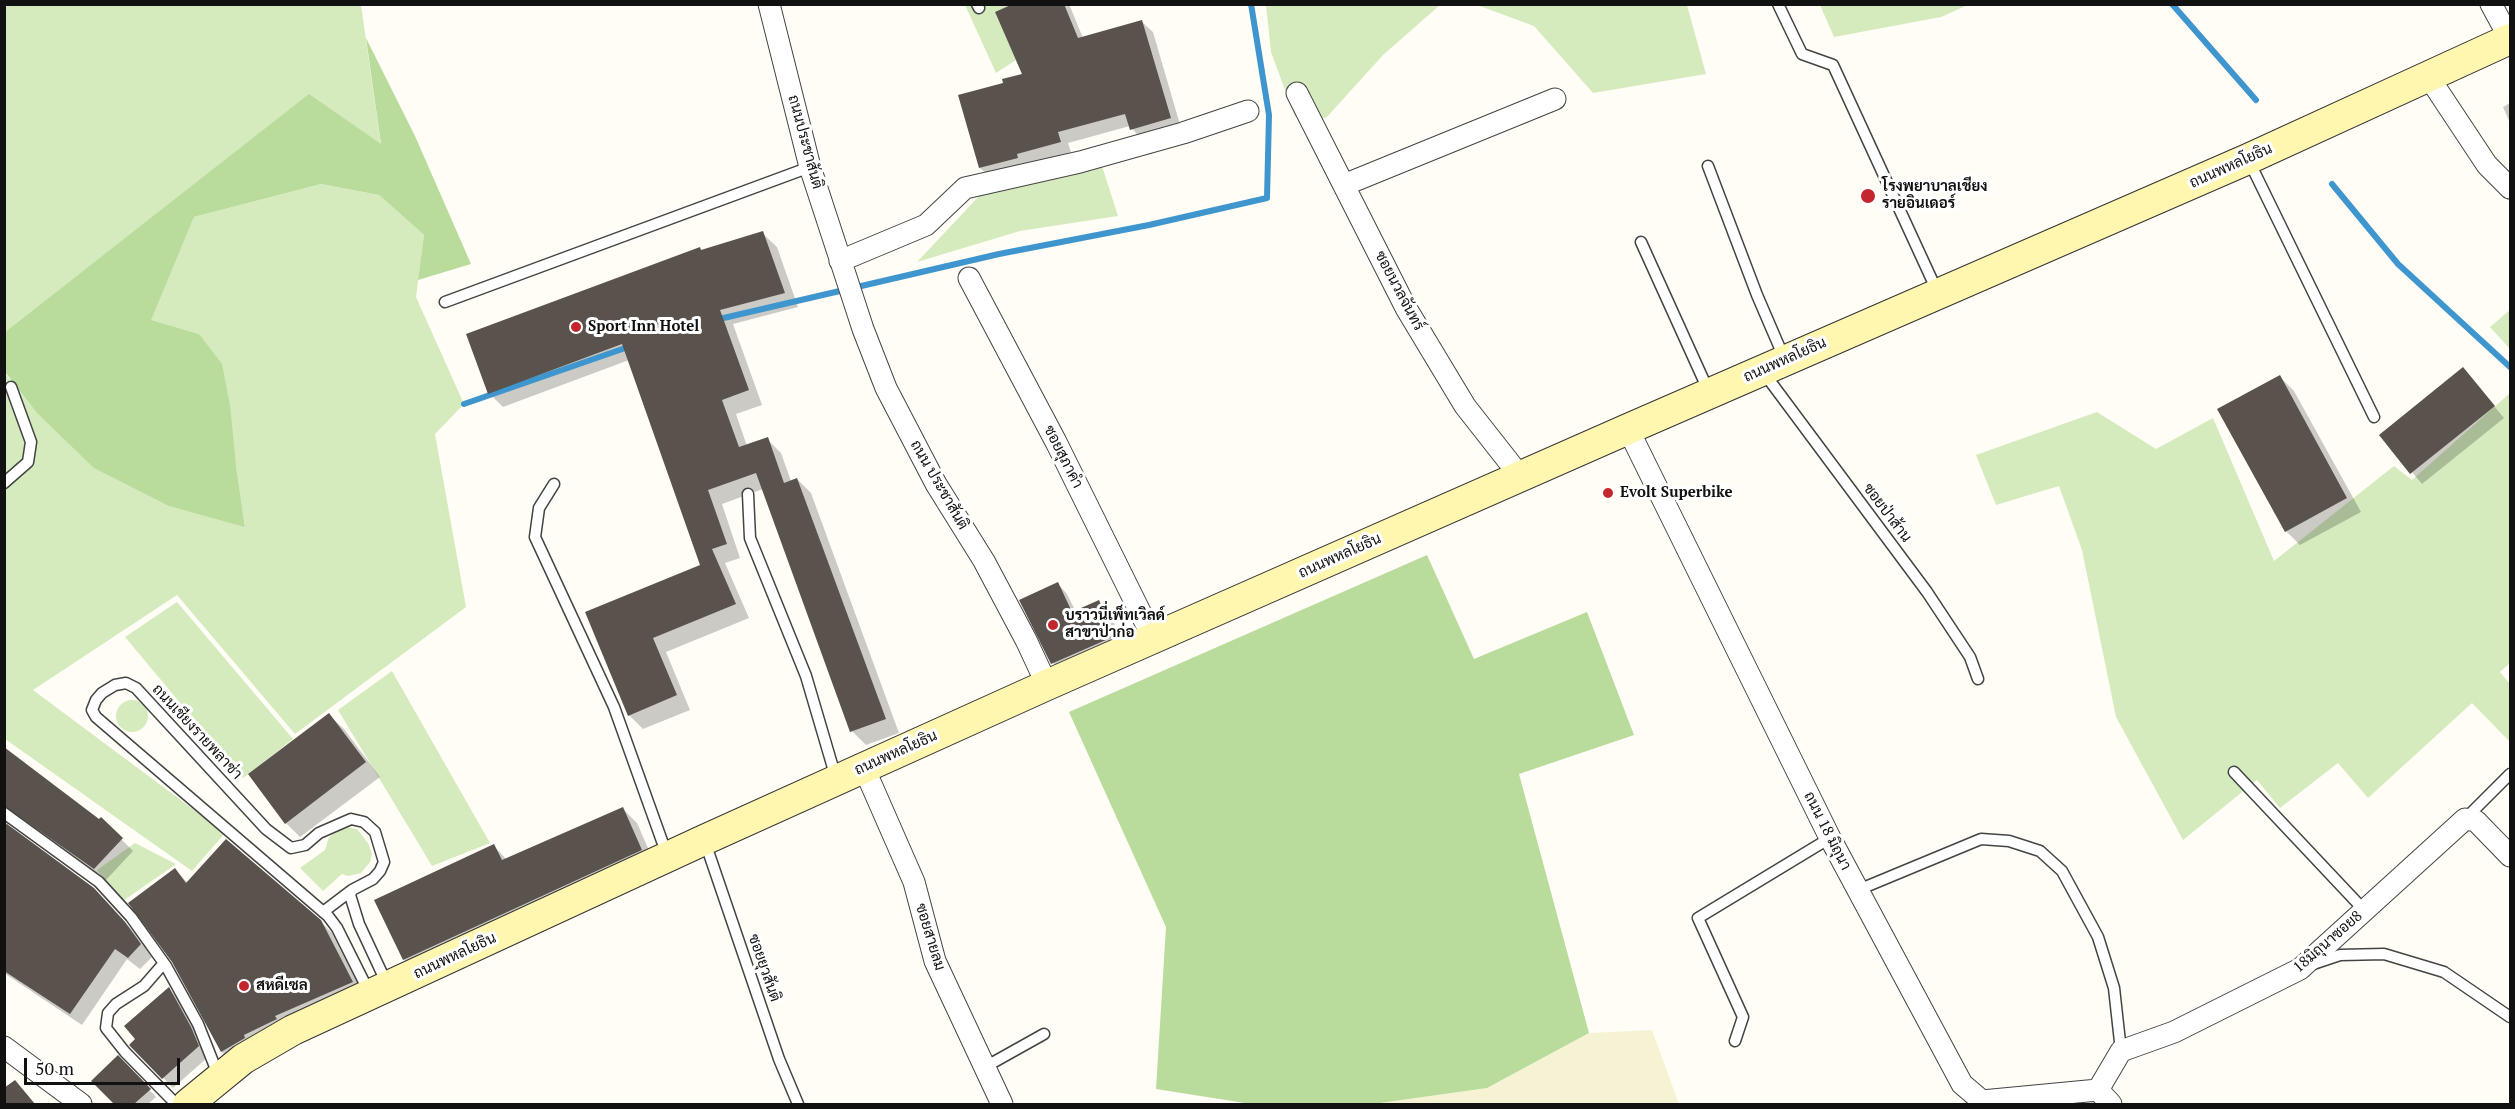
<!DOCTYPE html>
<html>
<head>
<meta charset="utf-8">
<style>
	body { margin:0 }
	#map { position:relative; width:2515px; height:1109px; overflow:hidden; background:#fffdf5; font-family:"PT Serif",serif }
	canvas { display:block }
	.frame { position:absolute; inset:0; border:6px solid #111; pointer-events:none }
	.scale { position:absolute; left:24px; top:1058px; width:156px; height:27px; box-sizing:border-box; border:3px solid #111; border-top:0; padding-left:8px; font-size:18px; line-height:21px; white-space:nowrap; color:#111; -webkit-text-stroke:4px #fff; paint-order:stroke }
</style>
</head>
<body>
<div id="map">
<canvas width="2515" height="1109"></canvas>
<div class="frame"></div>
<div class="scale">50 m</div>
</div>
<script>
const context = document.querySelector('canvas').getContext('2d');
context.lineJoin = 'round';
function fill(path, color) { context.fillStyle = color; context.fill(path, 'evenodd'); }
const shape = rows => new Path2D(rows.map(r => 'M' + r).join(''));
function strokePath(path, color, width, dash) { context.strokeStyle = color; context.lineWidth = width; context.lineCap = dash ? 'butt' : 'round'; context.setLineDash(dash || []); context.stroke(path); }
function write(font, color, halo, rows, align = 'center') {
  context.font = font + ' "PT Serif",Sarabun,serif'; context.lineWidth = 6; context.setLineDash([]); context.textBaseline = 'middle'; context.strokeStyle = halo; context.fillStyle = color; for (const [text, x, y, turn = 0] of rows) {
    context.save(); context.translate(x, y); context.rotate((+turn || 0) * Math.PI / 180); context.textAlign = isNaN(turn) ? turn : align; if (halo) context.strokeText(text, 0, 0); context.fillText(text, 0, 0); context.restore();
  }
}
fill(shape([
	[1652,1030,1679,1104,1373,1104,1487,1088,1589,1033]
]), '#f6f3d4');
fill(shape([
	[5,5,361,5,381,145,309,95,5,332],
	[965,5,1013,5,995,12,1016,60,996,73],
	[1266,5,1440,5,1383,55,1326,118,1295,117,1271,52],
	[1477,5,1687,5,1706,74,1593,93,1534,26],
	[1820,5,1968,5,1941,17,1834,37],
	[1102,166,1118,216,1020,231,917,262,982,193],
	[321,184,379,195,424,235,416,297,464,404,435,434,466,607,295,734,177,595,33,690,225,833,192,871,5,739,4,372,36,412,245,526,236,465,199,334,150,320,194,217],
	[2510,310,2510,349,2490,327],
	[2510,393,2510,663,2500,672,2510,684,2510,742,2472,703,2368,798,2338,763,2280,808,2257,780,2183,840,2116,717,2082,550,2059,486,1996,505,1976,455,2097,412,2156,449,2213,418,2274,561,2394,466,2412,480],
	[177,602,293,739,243,778,125,637],
	[392,671,490,843,432,866,338,710],
	'116 716a16 16 0 1 1 32 0a16 16 0 1 1-32 0Z',
	[345,827,357,829,368,843,372,854,370,862,361,873,348,876,342,874,323,891,300,868,325,850,329,837],
	[135,843,176,864,123,901,97,870]
]), '#d5ebbd');
fill(shape([
	[366,38,415,136,471,264,418,280,424,235,379,195,321,184,194,217,151,320,199,334,222,364,230,405,236,465,245,527,169,506,94,468,36,412,5,372,5,332,309,94,381,144],
	[1427,555,1474,659,1587,612,1634,735,1519,774,1589,1033,1487,1088,1373,1104,1251,1104,1156,1089,1166,927,1069,712]
]), '#b9dc9c');
fill(shape([
	[1016,4,1069,4,1083,38,1142,22,1153,32,1181,128,1142,140,1130,126,1068,143,1071,152,1027,165,991,178,980,168,1004,84,1024,75],
	[2510,103,2510,123,2503,107],
	[762,233,777,247,798,307,733,324,762,405,736,414,747,446,767,439,781,453,791,481,797,479,811,493,899,733,866,745,852,731,763,489,722,504,740,558,725,563,749,618,666,652,690,710,643,729,629,715,587,613,702,566,629,360,503,407,489,393,702,251],
	[2463,369,2504,418,2422,484,2381,435],
	[2280,377,2294,391,2361,512,2300,545,2286,531],
	[1058,584,1067,594,1076,612,1099,602,1109,612,1124,646,1062,673,1053,663,1021,601],
	[329,715,344,729,380,777,300,837,286,823],
	[4,749,99,821,101,819,133,851,106,880,22,818,14,817,8,824,9,828,106,901,137,935,152,957,140,969,127,959,82,1025,4,973],
	[622,808,637,823,655,864,418,974,404,959,493,845,507,860],
	[175,870,188,883,320,921,332,933,363,994,234,1063,222,1052,173,961],
	[169,989,179,1000,208,1057,173,1088,131,1045,137,1039],
	[118,1057,156,1097,148,1104,116,1104,93,1081]
]), '#0003');
strokePath(shape([
	[2172,4,2256,100],
	[2332,184,2398,264,2510,367],
	[715,320,999,254,1149,225,1267,198,1269,115,1251,4],
	[464,404,631,346]
]), '#3f96cf', 6);
fill(shape([
	[1013,4,1064,4,1078,38,1142,20,1171,118,1130,130,1125,114,1058,132,1061,142,1017,154,1018,158,979,168,958,95,1003,83,1002,79,1022,74,995,12],
	[763,231,785,293,720,310,749,390,722,400,739,447,768,437,784,483,797,478,886,719,850,732,756,473,708,490,727,544,712,549,736,604,653,638,677,695,628,716,585,612,700,565,622,344,488,394,466,334,700,247,701,250],
	[2463,367,2495,406,2410,474,2379,435],
	[2280,375,2347,498,2285,532,2217,409],
	[1058,582,1072,612,1099,600,1115,636,1051,664,1019,600],
	[329,713,366,762,285,824,248,774],
	[4,747,99,819,101,817,123,838,94,869,4,806],
	[623,807,642,850,403,960,374,900,494,844,502,860],
	[7,824,94,888,125,922,141,944,128,958,115,949,70,1014,4,971,4,826],
	[226,839,321,920,353,982,275,1016,277,1019,244,1035,245,1038,221,1052,172,962,128,903,175,868,186,883],
	[169,987,191,1027,199,1046,162,1079,129,1045,135,1039,124,1026],
	[118,1055,151,1089,134,1104,114,1104,91,1081],
	[15,1080,35,1104,4,1104,4,1088]
]), '#5a524d');
const lane = shape([
	[977,4,979,8],
	[1778,4,1802,54,1833,65,1938,293],
	[2249,161,2374,417],
	[1708,166,1757,295,1785,360],
	[1641,242,1709,392],
	[445,302,810,167],
	[1764,373,1927,592,1970,657,1978,679],
	[4,483,28,462,31,442,11,387],
	[554,484,539,508,535,537,614,707,667,855],
	[748,494,750,538,806,676,836,778],
	[2234,772,2364,910],
	[4,813,99,882,131,917,166,966,198,1024,219,1077],
	[2466,818,2510,774],
	[705,842,779,1059,798,1104],
	[1858,890,1981,839,2009,841,2040,851,2062,871,2098,937,2114,988,2121,1051],
	[323,912,352,890],
	[164,963,144,986,116,1004,108,1013,106,1028,125,1052,176,1104],
	[2313,964,2340,955,2384,954,2444,972,2510,1017],
	[369,992,337,928,328,916,96,717,92,710,96,700,102,693,115,685,126,683,136,688,266,829,291,848,305,845,319,833,351,819,364,822,375,832,384,862,380,871,373,879,352,890,350,895,359,924,387,984],
	[1735,1041,1743,1017,1698,918,1830,838],
	[985,1067,1044,1034]
]);
const street = shape([
	[769,4,810,167,863,329,886,388,936,484,984,561,1026,640,1047,685],
	[2491,4,2510,39],
	[2428,76,2487,165,2510,188],
	[1297,93,1406,308,1465,406,1520,476],
	[1344,185,1555,99],
	[840,261,926,225,965,188,1080,162,1183,133,1248,111],
	[969,278,1056,442,1153,638],
	[1628,429,1830,838,1962,1084,1982,1101,2098,1090,2111,1104],
	[864,768,914,882,935,961,1002,1104],
	[4,1047,81,1104],
	[2098,1090,2121,1051,2174,1032,2300,969,2465,819,2476,821,2510,856]
]);
const secondary = shape([
	[188,1104,243,1059,293,1030,704,840,1047,685,1628,429,2248,159,2510,39]
]);
strokePath(lane, '#444', 13);
strokePath(street, '#444', 23);
strokePath(secondary, '#333', 32);
strokePath(lane, '#fff', 10);
strokePath(street, '#fff', 21);
strokePath(secondary, '#fff6b0', 30);
for (const [x, y, r, color] of [
	[1868,196,8,"#c4262e"],
	[576,327,6,"#c4262e"],
	[1608,493,6,"#c4262e"],
	[1053,625,6,"#c4262e"],
	[244,986,6,"#c4262e"]
]) { const dot = new Path2D(); dot.arc(x, y, r, 0, 2 * Math.PI); context.fillStyle = color; context.fill(dot); strokePath(dot, '#fff', 2); }
write('15px', '#111', '#fff', [
	["ถนนประชาสันติ",805,142,75],
	["ถนนพหลโยธิน",2231,166,-24],
	["ซอยนวลจันทร์",1399,291,62],
	["ถนนพหลโยธิน",1785,360,-24],
	["ซอยสุภาคำ",1063,457,63],
	["ถนน ประชาสันติ",939,485,60],
	["ซอยป่าส้าน",1887,513,53],
	["ถนนพหลโยธิน",1340,556,-24],
	["ถนนเชียงรายพลาซ่า",197,732,47],
	["ถนนพหลโยธิน",896,753,-24],
	["ถนน 18 มิถุนา",1827,831,63],
	["ซอยสายลม",930,937,73],
	["18มิถุนาซอย8",2328,942,-41],
	["ถนนพหลโยธิน",455,956,-25],
	["ซอยยุวสันติ",764,968,71]
]);
write('bold 15px', '#111', '#fff', [
	["โรงพยาบาลเชียง",1882,187],
	["รายอินเดอร์",1882,204],
	["Sport Inn Hotel",588,327],
	["Evolt Superbike",1620,493],
	["บราวนี่เพ็ทเวิลด์",1065,616],
	["สาขาป่าก่อ",1065,633],
	["สหดีเซล",256,986]
], 'left');
</script>
</body>
</html>
